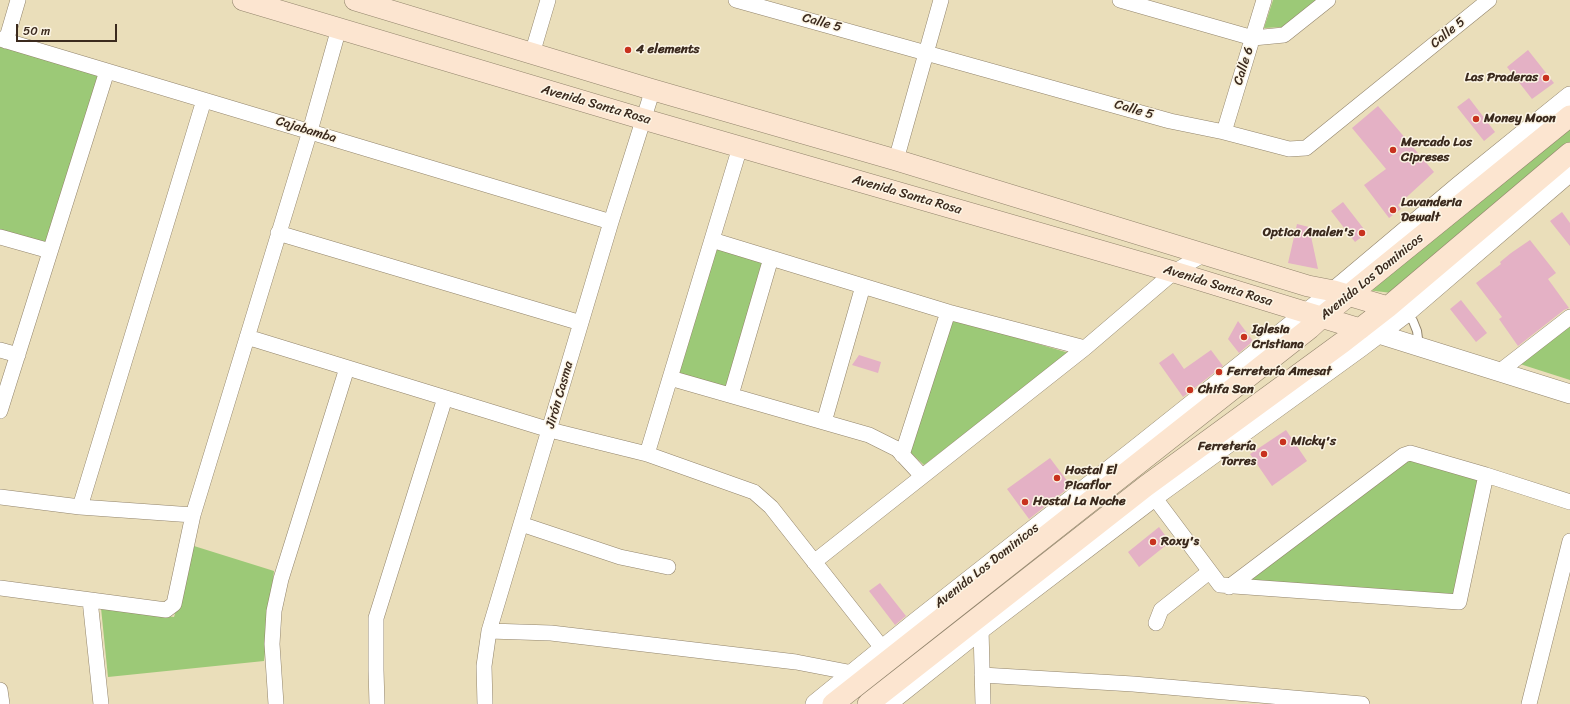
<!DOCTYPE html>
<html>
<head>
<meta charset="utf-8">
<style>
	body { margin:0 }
	#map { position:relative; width:1570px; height:704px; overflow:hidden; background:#eadeba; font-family:Sriracha,sans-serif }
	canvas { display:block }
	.scale { position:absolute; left:16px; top:24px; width:101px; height:18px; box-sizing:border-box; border:2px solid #3b2a1e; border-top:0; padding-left:5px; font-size:12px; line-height:14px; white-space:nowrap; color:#3b2a1e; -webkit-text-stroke:3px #fcf5e5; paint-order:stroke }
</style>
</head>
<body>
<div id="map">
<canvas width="1570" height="704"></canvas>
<div class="scale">50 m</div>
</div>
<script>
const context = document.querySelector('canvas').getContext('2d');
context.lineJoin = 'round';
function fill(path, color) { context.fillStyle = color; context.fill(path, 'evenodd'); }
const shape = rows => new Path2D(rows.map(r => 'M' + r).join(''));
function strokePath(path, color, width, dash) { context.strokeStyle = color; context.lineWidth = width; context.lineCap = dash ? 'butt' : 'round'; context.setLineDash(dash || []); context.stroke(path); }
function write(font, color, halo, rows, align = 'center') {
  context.font = font + ' Sriracha,sans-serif'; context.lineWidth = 3; context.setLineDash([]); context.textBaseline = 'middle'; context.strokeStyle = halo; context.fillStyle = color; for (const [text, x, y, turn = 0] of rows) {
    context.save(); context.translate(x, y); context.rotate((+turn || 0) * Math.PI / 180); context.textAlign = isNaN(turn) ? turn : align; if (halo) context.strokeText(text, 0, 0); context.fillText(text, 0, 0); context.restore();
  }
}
fill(shape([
	[1273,0,1319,0,1284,27,1264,28],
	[0,39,107,71,50,251,0,237],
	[1570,125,1570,145,1392,293,1367,290],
	[716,248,764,262,726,387,677,374],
	[953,319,1069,353,924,465,910,452],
	[1570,326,1570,380,1520,364],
	[1410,458,1480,479,1455,597,1246,582],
	[194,546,274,571,264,661,108,677,101,608,174,617]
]), '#9cc977');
fill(shape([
	[1528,50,1554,83,1532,99,1507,67],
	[1469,98,1495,132,1484,141,1457,107],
	[1378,106,1434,172,1398,205,1401,209,1389,218,1364,185,1386,169,1352,128],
	[1343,202,1367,233,1355,242,1331,211],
	[1562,212,1570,223,1570,246,1550,221],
	[1297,224,1309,227,1318,269,1288,263],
	[1530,240,1556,273,1548,279,1569,308,1564,310,1518,346,1499,319,1502,317,1476,283,1501,264,1500,262,1511,253],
	[1461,300,1487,333,1476,342,1450,309],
	[1238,321,1253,341,1239,353,1228,339],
	[1211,350,1223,366,1183,397,1159,363,1173,353,1184,369],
	[859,355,881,362,878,373,852,365],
	[1286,430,1307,461,1272,486,1250,454],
	[1050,458,1071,486,1029,519,1007,489],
	[1159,527,1170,542,1139,567,1128,552],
	[880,583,906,616,895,625,869,591]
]), '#e4b1c5');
const service = shape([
	[1406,313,1413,321,1417,331,1419,346]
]);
const minor = shape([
	[736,0,1170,121,1224,132,1289,149,1306,148,1489,0],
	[1120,0,1253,38,1284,35,1328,0],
	[0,39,611,222],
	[6,41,18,0],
	[532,54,548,0],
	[1224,132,1264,0],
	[896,160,941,0],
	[278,233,581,323],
	[0,237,50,251],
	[712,240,948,312,1085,348],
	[247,337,550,430,647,454,754,492,771,507,883,649],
	[0,350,18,355],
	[1499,372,1570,317],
	[670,378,869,435,897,449,922,476],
	[731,395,771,258],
	[0,411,107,71],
	[824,422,863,286],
	[647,454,740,147],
	[902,455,948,312],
	[0,497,80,507,193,515],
	[1154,497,1220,585,1459,602,1486,475],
	[80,507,204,100],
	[521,524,620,557,668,567],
	[814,562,1085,348,1174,272,1204,254],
	[1229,587,1404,455,1410,453,1486,475,1570,502],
	[0,588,166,610,174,604,193,515,310,131,339,28],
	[90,600,101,704],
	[1156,623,1161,610,1209,572],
	[981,629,983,704],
	[489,631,551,633,796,662,853,673],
	[982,675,1133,684,1362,704],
	[0,690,2,704],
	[276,704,272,644,274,611,281,579,347,368],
	[377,704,376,670,376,618,445,398],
	[485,704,484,666,489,631,611,222,653,89],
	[1529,704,1570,541]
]);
const tertiary = shape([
	[1369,331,1570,394],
	[815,704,916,622,1137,448,1334,291,1460,185,1570,96],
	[887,704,981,629,1154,497,1361,347,1406,313,1570,172]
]);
const secondary = shape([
	[243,0,643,119,1174,272,1360,329],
	[355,0,650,89,896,160,1308,286,1334,291,1388,307],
	[833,704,1310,328,1322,317,1570,116],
	[868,704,1146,486,1343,342,1388,307,1570,153]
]);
strokePath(service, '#92846c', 10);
strokePath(minor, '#92846c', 16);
strokePath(tertiary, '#92846c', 20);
strokePath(secondary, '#92846c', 22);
strokePath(service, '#fff', 8);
strokePath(minor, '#fff', 15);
strokePath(tertiary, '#fff', 19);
strokePath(secondary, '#fce5d0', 21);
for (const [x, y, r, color] of [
	[628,50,4,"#c8321e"],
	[1546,78,4,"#c8321e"],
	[1476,119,4,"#c8321e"],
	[1393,150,4,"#c8321e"],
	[1393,210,4,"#c8321e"],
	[1362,233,4,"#c8321e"],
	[1244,337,4,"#c8321e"],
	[1219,372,4,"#c8321e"],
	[1190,390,4,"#c8321e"],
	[1283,442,4,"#c8321e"],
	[1264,454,4,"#c8321e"],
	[1057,478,4,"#c8321e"],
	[1025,502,4,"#c8321e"],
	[1153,542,4,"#c8321e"]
]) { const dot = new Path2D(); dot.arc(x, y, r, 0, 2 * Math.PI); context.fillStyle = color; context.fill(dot); strokePath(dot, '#fcf5e5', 1.5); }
write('13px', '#3b2a1e', '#fcf5e5', [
	["Calle 5",822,23,15],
	["Calle 5",1448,33,-39],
	["Calle 6",1244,66,-73],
	["Avenida Santa Rosa",596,105,16],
	["Calle 5",1134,110,16],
	["Cajabamba",306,130,17],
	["Avenida Santa Rosa",907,195,16],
	["Avenida Los Dominicos",1372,277,-39],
	["Avenida Santa Rosa",1218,286,17],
	["Jirón Casma",560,395,-74],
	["Avenida Los Dominicos",987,566,-38]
]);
write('bold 13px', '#3b2a1e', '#fcf5e5', [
	["4 elements",636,50],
	["Las Praderas",1538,78,"right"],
	["Money Moon",1484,119],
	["Mercado Los",1401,143],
	["Cipreses",1401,158],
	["Lavanderia",1401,203],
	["Dewalt",1401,218],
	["Optica Analen's",1354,233,"right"],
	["Iglesia",1252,330],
	["Cristiana",1252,345],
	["Ferretería Amesat",1227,372],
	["Chifa San",1198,390],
	["Micky's",1291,442],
	["Ferretería",1256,447,"right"],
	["Torres",1256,462,"right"],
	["Hostal El",1065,471],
	["Picaflor",1065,486],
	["Hostal La Noche",1033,502],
	["Roxy's",1161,542]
], 'left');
</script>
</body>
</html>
